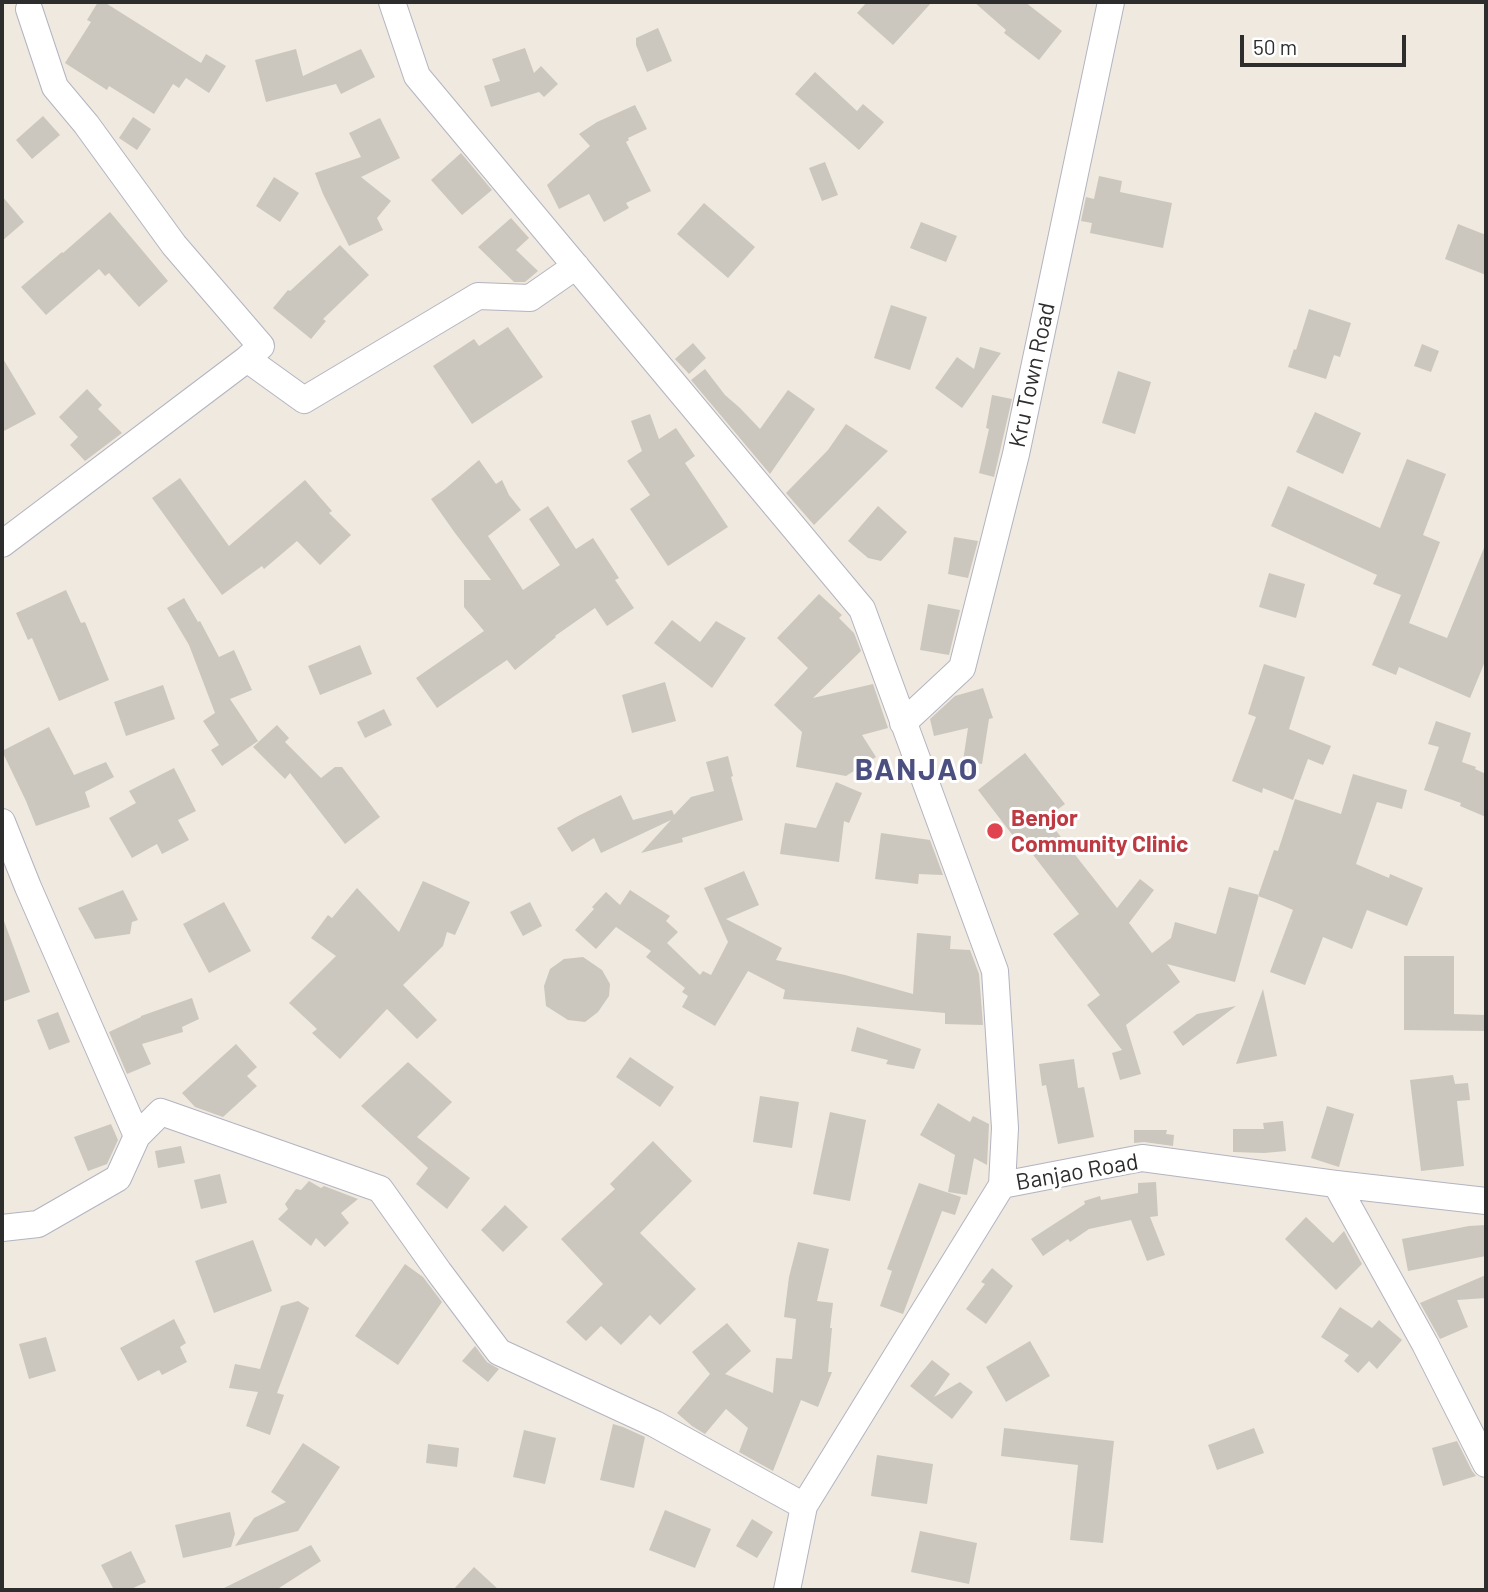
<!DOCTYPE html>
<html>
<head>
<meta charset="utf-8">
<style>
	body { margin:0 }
	#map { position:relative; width:1488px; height:1592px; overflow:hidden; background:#efe9df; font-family:Barlow,sans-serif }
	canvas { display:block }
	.frame { position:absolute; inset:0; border:4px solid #2d2d2d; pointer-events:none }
	.scale { position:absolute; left:1240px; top:35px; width:166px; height:32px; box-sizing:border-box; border:4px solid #2d2d2d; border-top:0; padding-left:9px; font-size:21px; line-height:24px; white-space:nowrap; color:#2d2d2d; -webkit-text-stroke:5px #fff; paint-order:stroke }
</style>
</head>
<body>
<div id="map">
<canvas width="1488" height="1592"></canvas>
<div class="frame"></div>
<div class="scale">50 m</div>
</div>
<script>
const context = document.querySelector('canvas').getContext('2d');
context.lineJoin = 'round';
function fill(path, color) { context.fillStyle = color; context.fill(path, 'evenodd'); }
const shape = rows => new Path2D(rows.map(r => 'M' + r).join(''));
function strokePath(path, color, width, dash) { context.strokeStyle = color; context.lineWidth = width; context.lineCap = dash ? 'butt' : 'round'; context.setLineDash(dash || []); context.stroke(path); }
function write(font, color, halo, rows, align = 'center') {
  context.font = font + ' Barlow,sans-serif'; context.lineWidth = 6; context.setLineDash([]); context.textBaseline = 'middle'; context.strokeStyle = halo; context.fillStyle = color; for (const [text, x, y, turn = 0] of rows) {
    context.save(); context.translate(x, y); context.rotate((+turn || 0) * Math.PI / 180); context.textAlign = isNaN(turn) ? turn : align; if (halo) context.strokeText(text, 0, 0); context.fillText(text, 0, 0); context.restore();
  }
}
fill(shape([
	[98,2,104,2,201,63,206,54,226,66,209,93,186,78,179,88,173,84,154,114,109,86,107,90,65,63,91,22,87,20],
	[867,2,932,2,893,45,857,13],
	[974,2,1025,2,1062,31,1039,60,1004,33,1006,30],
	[658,28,672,61,647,72,636,45,636,38],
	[525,48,534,73,541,66,558,84,544,97,539,92,491,107,484,86,500,81,492,59],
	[296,49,303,76,361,49,375,77,341,94,336,84,266,102,255,60],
	[815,72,857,111,863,104,884,122,859,150,795,94],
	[635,105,647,129,628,138,629,140,626,142,651,191,626,203,629,208,604,222,589,194,559,209,547,185,590,146,579,134,597,122],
	[43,116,60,135,32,159,16,140],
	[133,117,151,129,137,150,119,138],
	[380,118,400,158,361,177,391,201,377,218,383,230,349,246,323,194,315,173,361,157,349,133],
	[461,153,492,190,462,215,431,180],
	[825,162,838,195,822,201,809,168],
	[1099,176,1122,181,1120,192,1172,203,1163,248,1090,233,1092,223,1081,221,1086,197,1094,199],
	[274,177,299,193,280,222,256,206],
	[2,196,24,222,2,241],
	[704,203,755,247,728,278,677,234],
	[110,212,168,281,139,307,109,273,105,276,99,269,46,315,21,287,62,252,63,253],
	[511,218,529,238,516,250,538,271,525,282,514,282,478,247],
	[921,222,957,236,946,262,910,248],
	[1458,224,1486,235,1486,275,1445,259],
	[340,245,369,275,323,319,326,321,311,339,273,308,288,290,290,291],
	[891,305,927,317,910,370,874,358],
	[1309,309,1351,323,1340,357,1334,355,1326,379,1288,367,1294,349,1296,350],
	[508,327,543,377,472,424,433,366,474,339,479,346],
	[693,343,706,358,689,374,675,359],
	[1422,344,1439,351,1431,372,1414,366],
	[980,347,1001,353,962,408,935,388,957,357,974,369],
	[2,357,36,414,2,432],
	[705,369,725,395,740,408,760,429,788,390,815,409,770,474,691,380],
	[1118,371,1151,382,1135,434,1102,423],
	[87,389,102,405,98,409,122,433,85,461,70,445,78,437,59,417],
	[992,395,1012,399,994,477,979,473,989,429,986,428],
	[1315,412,1361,433,1343,474,1296,452],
	[650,414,659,439,676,428,695,456,685,463,728,527,668,566,630,509,650,495,627,461,642,451,631,421],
	[846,424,888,451,814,525,786,493,828,450],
	[1407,459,1446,474,1423,535,1440,542,1409,623,1447,638,1486,543,1486,659,1470,698,1399,667,1396,675,1372,665,1401,595,1373,584,1377,575,1271,526,1288,486,1380,528],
	[479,460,496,484,502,480,509,495,521,510,488,536,523,590,560,565,529,519,548,506,576,549,593,538,619,578,615,580,634,608,607,626,595,608,555,636,556,637,515,670,507,660,437,708,416,678,484,631,464,607,464,580,491,580,455,533,431,499,445,489],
	[180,478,229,546,305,480,332,511,329,513,351,535,320,565,297,541,264,569,262,566,222,595,152,498],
	[878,506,907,532,881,561,868,558,848,541],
	[954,537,978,541,968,578,948,574],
	[1269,573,1305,584,1296,618,1259,607],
	[66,590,81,623,85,622,109,680,59,701,32,638,28,640,16,613],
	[819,594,842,615,839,618,854,633,861,651,813,698,873,684,888,728,862,735,876,757,846,776,796,767,802,732,774,705,808,668,777,638],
	[184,598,198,622,200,621,219,657,234,650,252,690,230,699,258,741,222,766,211,750,219,745,203,721,215,713,189,645,167,608],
	[928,604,960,610,949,655,920,650],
	[672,620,700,642,716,621,746,638,712,688,654,643],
	[360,645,372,674,320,695,308,666],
	[1264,664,1305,677,1289,729,1331,746,1323,765,1308,759,1293,800,1263,788,1262,793,1232,781,1256,717,1248,714],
	[665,682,676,721,632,733,622,695],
	[163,685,175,719,126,736,114,702],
	[983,688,993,718,989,719,982,764,963,761,968,728,934,736,930,719,955,696],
	[384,709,392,725,365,738,357,722],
	[1436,721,1471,733,1462,762,1476,767,1475,769,1486,774,1486,817,1460,806,1461,803,1424,790,1439,747,1428,744],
	[277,725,289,738,285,742,321,778,335,767,342,767,380,817,345,844,290,773,285,779,253,747],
	[49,727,74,775,106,762,114,777,85,792,90,807,36,826,26,801,2,751],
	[1025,753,1065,804,1046,818,1117,908,1140,879,1154,890,1129,923,1152,953,1171,938,1175,922,1216,934,1229,887,1259,895,1235,982,1167,964,1180,982,1126,1025,1141,1074,1120,1080,1112,1053,1122,1050,1087,1005,1100,995,1053,934,1079,914,1020,838,1017,841,978,790],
	[728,756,733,776,731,777,743,820,682,838,683,842,641,853,671,820,601,853,594,838,572,852,557,828,578,816,621,795,633,820,672,810,674,815,691,797,714,791,706,762],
	[174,768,196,811,178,820,189,840,162,854,157,844,132,858,109,818,136,803,129,791],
	[1353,774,1407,790,1402,809,1377,802,1356,864,1389,878,1390,874,1423,888,1407,926,1367,910,1352,949,1323,937,1305,985,1270,972,1293,910,1277,903,1258,896,1274,850,1278,851,1295,799,1341,814],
	[836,782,862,793,849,823,844,821,839,862,780,854,785,823,816,828],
	[881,833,930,840,943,875,919,874,918,884,875,879],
	[744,871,759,905,726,919,782,948,776,960,845,975,913,994,917,933,951,936,950,949,970,950,979,974,983,1025,945,1024,945,1013,783,999,785,990,748,971,715,1026,682,1007,688,996,682,992,685,988,646,957,651,951,616,927,596,949,575,930,594,909,592,907,606,892,620,905,630,890,670,916,666,921,678,932,667,943,700,975,703,971,711,975,728,942,704,888],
	[423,881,470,902,455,935,447,932,443,946,403,985,437,1020,417,1039,387,1009,340,1059,312,1033,317,1029,289,1003,336,956,311,938,328,915,332,918,357,888,399,932],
	[123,890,138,920,132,922,130,934,95,939,78,908],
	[224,902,251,951,209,973,183,924],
	[530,902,542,926,523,936,510,912],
	[2,921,4,921,30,992,2,1002],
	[1404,956,1454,956,1454,1014,1486,1015,1486,1031,1404,1030],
	[583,957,602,970,610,984,609,996,598,1012,585,1022,568,1020,546,1006,544,986,550,969,564,959],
	[1263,989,1277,1056,1236,1064],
	[192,998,199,1019,182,1027,183,1032,142,1044,151,1064,127,1074,109,1032,141,1017,141,1016],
	[1236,1006,1183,1046,1173,1032,1197,1014],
	[58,1012,70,1042,49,1050,37,1020],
	[857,1027,921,1049,914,1069,886,1064,888,1060,851,1051],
	[236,1044,257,1067,247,1076,257,1086,223,1117,195,1107,182,1093],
	[630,1057,674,1087,660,1107,616,1077],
	[1074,1059,1078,1088,1084,1087,1094,1137,1058,1144,1046,1085,1042,1086,1039,1064],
	[408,1062,452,1102,417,1137,470,1178,447,1209,416,1184,428,1168,361,1106],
	[1453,1075,1455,1084,1468,1083,1470,1100,1457,1101,1464,1166,1421,1171,1410,1080],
	[760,1096,799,1102,792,1148,753,1142],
	[938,1103,970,1122,973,1116,989,1124,987,1165,974,1158,967,1195,948,1192,955,1155,920,1135],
	[1327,1106,1354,1114,1339,1167,1311,1158],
	[830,1112,866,1120,850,1201,813,1194],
	[1283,1121,1286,1151,1264,1153,1233,1152,1233,1129,1264,1129,1263,1123],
	[111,1124,118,1140,107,1164,88,1171,74,1137],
	[1134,1130,1167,1130,1166,1134,1174,1135,1173,1146,1144,1142,1134,1143],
	[653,1141,692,1181,640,1233,696,1289,660,1325,650,1315,621,1345,601,1326,586,1341,566,1322,603,1284,561,1239,615,1189,610,1184],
	[181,1146,185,1163,158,1168,155,1151],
	[220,1174,227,1203,201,1209,194,1180],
	[309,1181,321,1188,324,1186,358,1199,341,1213,349,1223,325,1247,316,1238,311,1246,278,1219,288,1209,285,1204,296,1189,301,1190],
	[1156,1182,1158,1216,1150,1217,1165,1255,1147,1261,1131,1220,1089,1229,1070,1242,1068,1239,1043,1256,1031,1239,1085,1204,1084,1201,1100,1196,1101,1200,1138,1193,1138,1183],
	[919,1183,961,1197,955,1215,942,1211,903,1314,880,1306,892,1271,887,1269],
	[505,1205,528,1227,503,1252,481,1230],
	[1306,1217,1333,1243,1344,1231,1362,1264,1336,1290,1285,1239],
	[1486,1225,1486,1256,1408,1271,1402,1239,1469,1226],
	[253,1240,272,1291,214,1313,195,1261],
	[798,1242,829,1249,817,1301,833,1303,830,1328,832,1328,828,1372,832,1372,818,1407,801,1400,773,1471,739,1452,748,1428,726,1409,705,1434,692,1426,677,1413,710,1374,692,1352,727,1323,751,1351,725,1374,773,1393,776,1358,792,1359,796,1319,784,1317,789,1277],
	[405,1264,423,1277,442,1302,398,1365,355,1336],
	[992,1268,1013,1286,986,1324,966,1309,985,1284,981,1282],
	[1486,1275,1486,1298,1457,1300,1468,1327,1440,1339,1420,1303],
	[298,1301,309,1308,277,1393,284,1395,270,1435,246,1426,258,1392,229,1388,235,1364,260,1369,281,1306],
	[1340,1307,1372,1328,1379,1320,1402,1340,1377,1369,1369,1361,1358,1373,1344,1361,1349,1355,1321,1337],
	[174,1319,186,1343,180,1347,187,1362,162,1375,159,1370,138,1381,120,1348],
	[46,1337,56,1371,29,1379,19,1344],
	[1030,1341,1050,1376,1006,1402,986,1367],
	[475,1346,487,1362,499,1369,488,1382,462,1361],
	[932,1360,950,1374,934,1397,960,1382,973,1392,952,1419,910,1386],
	[613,1424,623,1427,645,1437,634,1488,600,1480],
	[1004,1428,1114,1441,1103,1543,1070,1540,1078,1465,1001,1456],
	[1254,1428,1264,1453,1217,1470,1208,1445],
	[524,1430,556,1438,545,1484,513,1477],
	[1457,1441,1472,1471,1476,1476,1443,1486,1432,1448],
	[303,1443,340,1467,298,1531,235,1546,254,1518,286,1502,271,1492],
	[428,1444,459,1448,457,1467,426,1463],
	[877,1455,933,1464,927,1504,871,1496],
	[665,1510,711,1529,695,1568,649,1550],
	[230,1512,235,1534,231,1547,183,1558,175,1525],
	[752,1519,773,1532,757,1558,736,1546],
	[920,1531,977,1543,969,1584,911,1572],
	[311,1545,321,1561,276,1590,220,1590],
	[131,1551,146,1582,129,1590,114,1590,101,1565],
	[474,1567,499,1590,453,1590]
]), '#cbc7be');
const minor = shape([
	[392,2,417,76,862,609,995,971,1005,1128,1002,1185],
	[247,359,304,400,478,296,530,298,576,266],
	[2,544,247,359,261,346,174,245,86,124,55,87,29,9],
	[903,723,962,668,1016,454,1111,2],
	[2,822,28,887,137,1136],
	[1336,1184,1425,1344,1486,1464],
	[2,1228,38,1224,118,1178,137,1136,161,1112,380,1189,439,1272,499,1352,655,1424,804,1506],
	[787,1590,804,1506,1002,1185,1142,1158,1336,1184,1486,1201]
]);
strokePath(minor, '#b3b4c1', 28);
strokePath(minor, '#fff', 26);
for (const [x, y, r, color] of [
	[995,831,9,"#e0444e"]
]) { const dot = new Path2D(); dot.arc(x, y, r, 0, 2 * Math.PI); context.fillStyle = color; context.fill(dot); strokePath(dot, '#fff', 2.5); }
write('23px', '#2d2d2d', '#fff', [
	["Kru Town Road",1032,375,-78],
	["Banjao Road",1077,1172,-10]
]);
write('bold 23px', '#be3a42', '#fff', [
	["Benjor",1011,818],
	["Community Clinic",1011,844]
], 'left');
context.letterSpacing = '2px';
write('bold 30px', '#4b5080', '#fff', [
	["BANJAO",917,770]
]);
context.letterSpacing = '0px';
</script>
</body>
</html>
